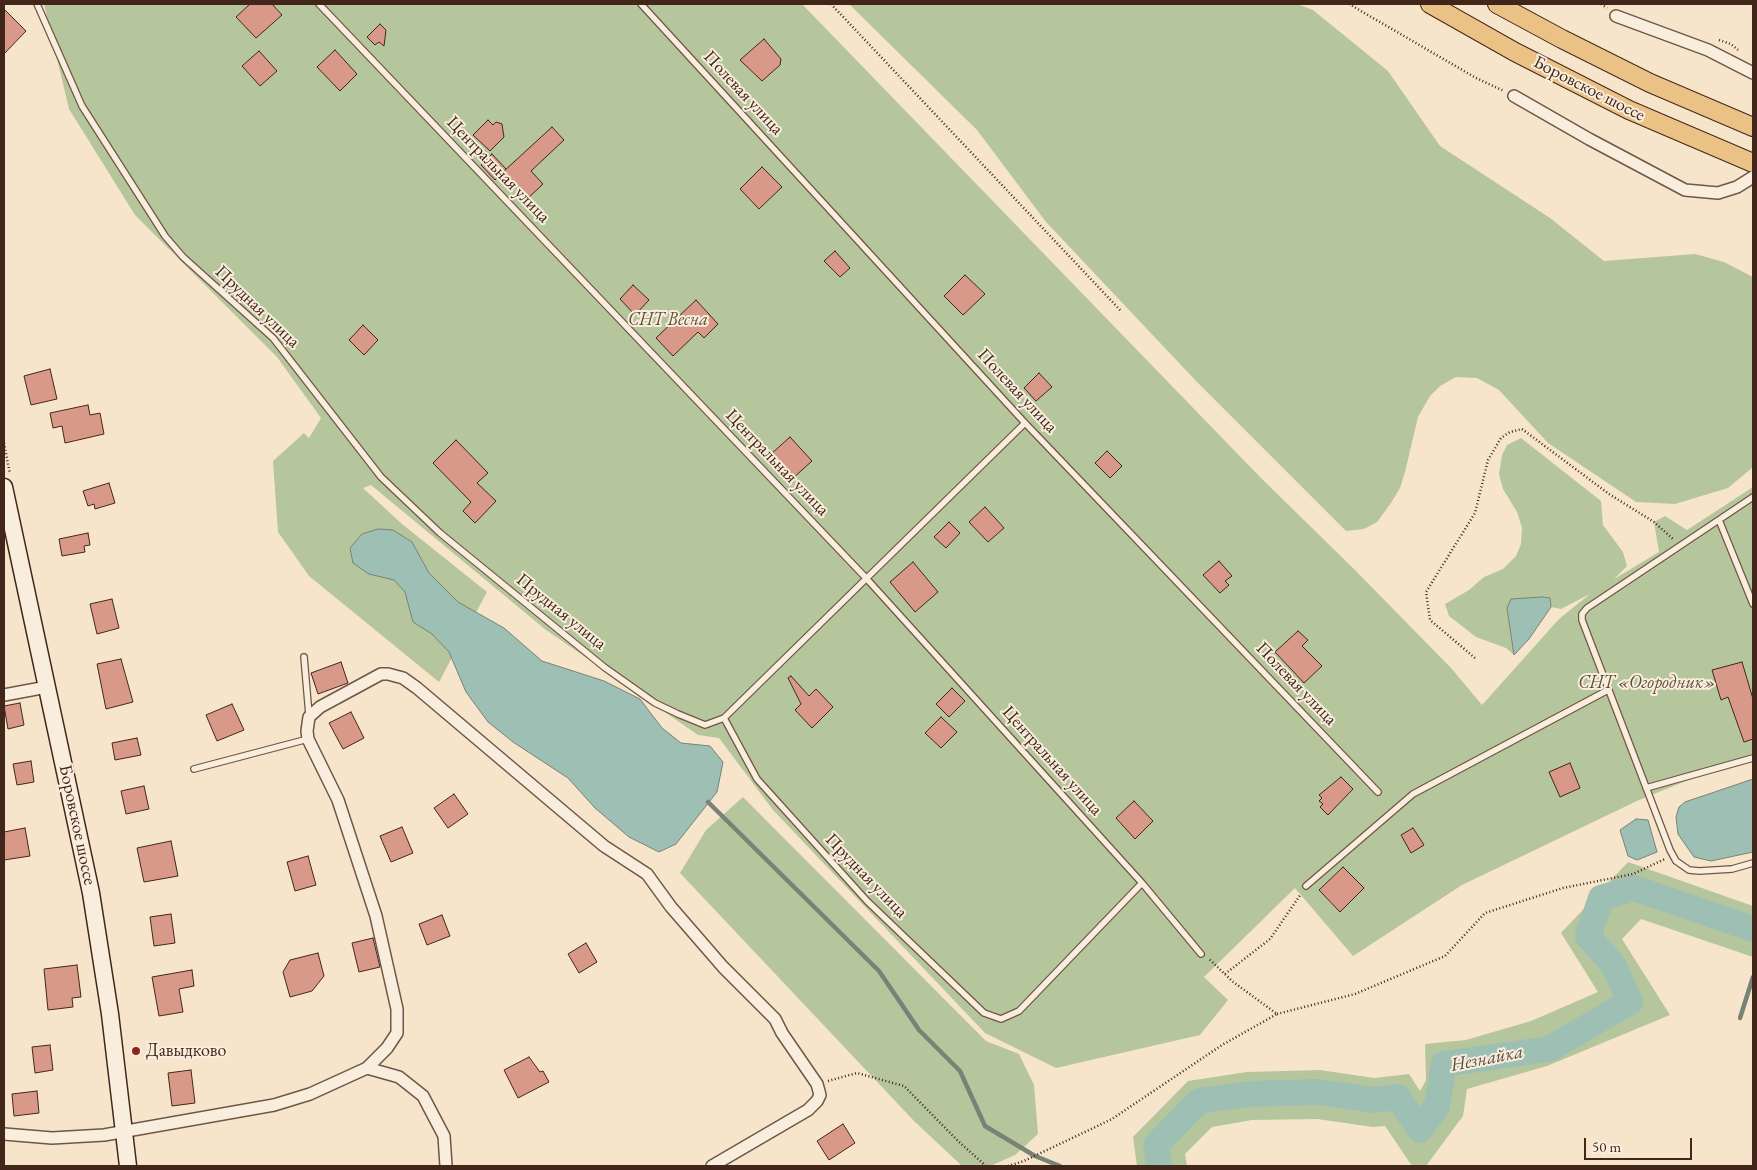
<!DOCTYPE html>
<html>
<head>
<meta charset="utf-8">
<style>
	body { margin:0 }
	#map { position:relative; width:1757px; height:1170px; overflow:hidden; background:#f6e5cb; font-family:"EB Garamond",serif }
	canvas { display:block }
	.frame { position:absolute; inset:0; border:5px solid #43261a; pointer-events:none }
	.scale { position:absolute; left:1584px; top:1138px; width:108px; height:22px; box-sizing:border-box; border:2px solid #43261a; border-top:0; padding-left:6px; font-size:15px; line-height:18px; white-space:nowrap; color:#43261a; -webkit-text-stroke:4px #f9eedd; paint-order:stroke }
</style>
</head>
<body>
<div id="map">
<canvas width="1757" height="1170"></canvas>
<div class="frame"></div>
<div class="scale">50 m</div>
</div>
<script>
const context = document.querySelector('canvas').getContext('2d');
context.lineJoin = 'round';
function fill(path, color) { context.fillStyle = color; context.fill(path, 'evenodd'); }
const shape = rows => new Path2D(rows.map(r => 'M' + r).join(''));
function strokePath(path, color, width, dash) { context.strokeStyle = color; context.lineWidth = width; context.lineCap = dash ? 'butt' : 'round'; context.setLineDash(dash || []); context.stroke(path); }
function write(font, color, halo, rows, align = 'center') {
  context.font = font + ' "EB Garamond",serif'; context.lineWidth = 4; context.setLineDash([]); context.textBaseline = 'middle'; context.strokeStyle = halo; context.fillStyle = color; for (const [text, x, y, turn = 0] of rows) {
    context.save(); context.translate(x, y); context.rotate((+turn || 0) * Math.PI / 180); context.textAlign = isNaN(turn) ? turn : align; if (halo) context.strokeText(text, 0, 0); context.fillText(text, 0, 0); context.restore();
  }
}
fill(shape([
	[44,4,802,4,1260,477,1355,570,1452,669,1482,705,1559,619,1590,594,1561,609,1551,607,1550,598,1542,597,1507,608,1514,655,1506,648,1476,637,1449,616,1445,604,1469,590,1484,577,1503,569,1516,556,1521,544,1522,528,1517,512,1503,489,1499,474,1502,455,1507,445,1521,438,1601,501,1603,525,1623,552,1627,566,1614,579,1659,552,1654,522,1665,516,1687,530,1753,487,1753,754,1639,800,1462,885,1353,956,1295,888,1204,977,1228,1000,1200,1035,1056,1068,985,1033,773,810,719,738,698,735,546,630,371,485,363,488,402,524,487,592,439,682,309,576,278,532,273,461,304,433,309,438,321,418,277,357,135,215,69,109],
	[849,4,1297,4,1313,10,1388,71,1440,146,1550,218,1604,261,1695,254,1724,262,1753,277,1753,467,1728,488,1675,504,1636,502,1548,443,1499,390,1477,378,1456,377,1440,386,1430,396,1418,417,1405,472,1400,488,1391,503,1377,522,1364,529,1346,531,1196,381,1046,222,977,130],
	[743,797,986,1041,1019,1054,1034,1085,1038,1134,1015,1155,990,1166,962,1166,914,1121,680,873,706,830],
	[1628,862,1753,906,1753,957,1641,919,1622,939,1670,1015,1547,1066,1467,1089,1463,1116,1426,1166,1412,1166,1385,1126,1373,1127,1317,1119,1252,1120,1212,1127,1185,1154,1187,1166,1137,1166,1133,1137,1188,1081,1247,1072,1320,1070,1374,1078,1409,1074,1420,1091,1426,1080,1425,1044,1466,1040,1531,1021,1598,992,1561,933]
]), '#b6c69c');
const water = shape([
	[378,529,393,530,412,542,429,573,458,602,504,628,542,661,604,681,640,699,662,728,681,743,710,746,723,762,717,792,676,844,659,852,629,837,595,808,568,778,513,742,488,722,466,692,449,652,432,634,413,622,405,592,394,580,369,574,353,563,350,548,362,534,378,529],
	[1542,597,1550,598,1551,607,1529,639,1514,655,1507,608,1511,599,1542,597],
	[1753,779,1753,852,1711,861,1694,857,1678,834,1676,817,1679,807,1685,802,1753,779],
	[1636,819,1648,820,1657,852,1637,860,1628,856,1620,830,1636,819]
]);
fill(water, '#9dbfb4');
strokePath(water, '#798276', 1);
strokePath(shape([
	[708,802,879,971,919,1030,960,1071,985,1126,1035,1156,1060,1166],
	[1740,1018,1753,977]
]), '#798276', 4.5);
strokePath(shape([
	[1159,1166,1156,1145,1199,1101,1249,1094,1319,1092,1373,1100,1398,1097,1420,1130,1437,1106,1444,1064,1549,1049,1630,1002,1614,966,1588,936,1601,898,1634,888,1753,929]
]), '#9dbfb4', 26);
const building = shape([
	[250,4,272,4,282,15,256,38,236,17,250,4],
	[4,9,26,31,4,54,4,9],
	[380,24,386,30,384,46,379,42,375,45,367,37,380,24],
	[764,39,781,59,780,65,762,81,740,60,764,39],
	[335,50,357,74,340,91,317,67,335,50],
	[259,51,277,71,260,86,242,66,259,51],
	[488,120,493,125,496,122,502,124,503,131,504,137,490,151,473,135,488,120],
	[552,127,564,140,531,171,543,184,527,199,503,172,552,127],
	[492,154,506,169,495,180,481,165,492,154],
	[762,167,782,187,759,209,740,189,762,167],
	[835,251,850,268,840,277,824,261,835,251],
	[965,275,985,294,963,315,944,296,965,275],
	[633,285,649,300,635,315,620,299,633,285],
	[696,300,718,324,704,338,698,332,673,356,656,338,696,300],
	[363,325,378,340,364,355,349,340,363,325],
	[50,369,57,399,31,405,24,376,50,369],
	[1039,373,1052,387,1036,401,1024,388,1039,373],
	[88,405,90,415,100,413,104,434,65,443,62,426,53,428,50,413,88,405],
	[790,437,812,461,792,479,786,473,782,476,771,464,775,460,770,455,790,437],
	[456,440,488,473,477,483,496,501,475,523,463,511,471,502,433,463,456,440],
	[1107,451,1122,466,1110,478,1095,463,1107,451],
	[109,483,115,503,95,509,94,504,88,506,83,491,109,483],
	[985,507,1004,528,988,542,969,522,985,507],
	[949,522,960,533,946,548,934,537,949,522],
	[88,533,90,545,84,546,85,552,62,556,59,539,88,533],
	[1219,561,1232,576,1225,581,1229,585,1220,593,1203,575,1219,561],
	[913,562,938,592,915,612,890,582,913,562],
	[112,599,119,628,97,634,90,604,112,599],
	[1298,631,1308,640,1302,646,1322,666,1304,683,1275,652,1298,631],
	[121,659,133,702,106,709,97,664,121,659],
	[341,662,348,683,318,694,311,673,341,662],
	[1742,662,1753,699,1753,739,1744,742,1728,697,1721,700,1712,670,1742,662],
	[791,676,809,696,816,689,833,707,812,728,795,710,801,704,788,678,791,676],
	[952,688,965,701,949,717,936,704,952,688],
	[20,703,24,725,8,729,4,706,20,703],
	[232,704,244,730,217,741,206,715,232,704],
	[351,712,364,738,343,749,329,723,351,712],
	[941,717,957,732,941,748,925,733,941,717],
	[137,738,141,755,115,760,112,743,137,738],
	[31,761,34,782,17,785,13,764,31,761],
	[1570,763,1580,788,1560,797,1549,772,1570,763],
	[1341,777,1353,789,1328,815,1320,807,1323,804,1319,801,1322,798,1319,795,1341,777],
	[144,786,149,809,126,814,121,791,144,786],
	[454,794,468,814,448,828,434,808,454,794],
	[1134,801,1153,821,1135,839,1116,818,1134,801],
	[402,827,413,853,391,862,380,836,402,827],
	[25,828,30,856,4,860,4,832,25,828],
	[1413,828,1424,845,1411,853,1401,835,1413,828],
	[171,841,178,876,144,882,137,848,171,841],
	[308,856,316,885,295,891,287,862,308,856],
	[1343,867,1364,888,1340,912,1319,890,1343,867],
	[171,914,175,943,154,946,150,917,171,914],
	[442,915,450,936,427,945,419,924,442,915],
	[373,938,380,967,359,972,352,943,373,938],
	[586,943,597,962,579,973,568,954,586,943],
	[318,953,324,976,312,991,290,997,283,972,290,960,318,953],
	[77,965,81,997,72,998,73,1007,48,1010,44,969,77,965],
	[192,970,194,986,179,989,183,1012,159,1016,152,977,192,970],
	[50,1045,53,1070,35,1073,32,1047,50,1045],
	[529,1057,540,1072,543,1071,549,1082,518,1098,504,1070,529,1057],
	[191,1070,195,1103,172,1106,168,1073,191,1070],
	[37,1091,39,1113,14,1116,12,1094,37,1091],
	[843,1124,855,1143,829,1160,817,1141,843,1124]
]);
fill(building, '#d99989');
strokePath(building, '#43261a', 1);
const lane = shape([
	[37,4,82,106,165,236,183,257,273,338,381,477,440,533,604,667,655,703,678,714,705,725,724,718,1025,423],
	[319,4,866,578,1142,883,1201,954],
	[641,4,1025,423,1378,792],
	[1753,497,1587,608,1582,614,1582,620,1670,850,1676,861,1689,870,1699,871,1732,869,1753,863],
	[1719,520,1753,604],
	[304,657,309,715],
	[724,718,757,779,867,901,984,1013,1001,1019,1019,1011,1142,883],
	[194,769,308,739],
	[1646,788,1753,758],
	[1306,886,1413,794,1608,690]
]);
const street = shape([
	[1616,16,1708,50,1753,73],
	[1514,96,1589,139,1685,190,1718,193,1737,187,1753,177],
	[4,695,47,687],
	[367,1068,387,1048,397,1033,397,1009,376,916,338,800,308,739,307,731,309,717,320,707,381,674,388,674,403,678,417,688,604,846,647,874,671,907,723,967,775,1019,782,1033,817,1084,820,1095,817,1101,808,1110,712,1166],
	[4,1134,52,1138,104,1135,274,1105,310,1094,367,1068,399,1077,423,1096,444,1136,446,1166]
]);
const secondary = shape([
	[4,487,91,893,110,1014,128,1166]
]);
const primary = shape([
	[1430,4,1515,52,1629,110,1753,163],
	[1497,4,1562,39,1650,83,1753,127]
]);
strokePath(lane, '#705646', 8);
strokePath(street, '#705646', 14);
strokePath(secondary, '#43261a', 19);
strokePath(primary, '#43261a', 20);
strokePath(shape([
	[831,4,1121,311],
	[1349,4,1476,78,1504,91],
	[1601,4,1607,8],
	[1719,40,1731,44,1738,50],
	[4,443,10,474],
	[1475,658,1430,620,1426,592,1475,513,1488,460,1501,438,1510,432,1522,429,1609,494,1654,522,1673,539],
	[1225,974,1270,939,1301,894],
	[1277,1014,1355,994,1445,956,1485,913,1563,888,1633,874,1665,859],
	[828,1081,857,1073,904,1086,958,1141,986,1166],
	[1008,1166,1024,1161,1112,1119,1222,1045,1277,1014,1232,981,1208,958]
]), '#43261a', 2.5, [1, 2.5]);
strokePath(lane, '#f9eedd', 5.5);
strokePath(street, '#f9eedd', 11);
strokePath(secondary, '#f9eedd', 16);
strokePath(primary, '#ebc286', 18);
for (const [x, y, r, color] of [
	[136,1051,5,"#8f2418"]
]) { const dot = new Path2D(); dot.arc(x, y, r, 0, 2 * Math.PI); context.fillStyle = color; context.fill(dot); strokePath(dot, '#f9eedd', 2); }
write('18px', '#43261a', '#f9eedd', [
	["Боровское шоссе",1589,89,27],
	["Полевая улица",743,93,47],
	["Центральная улица",498,170,46],
	["Прудная улица",257,307,44],
	["Полевая улица",1017,391,47],
	["Центральная улица",777,463,46],
	["Прудная улица",561,612,39],
	["Полевая улица",1296,684,46],
	["Центральная улица",1052,761,48],
	["Боровское шоссе",77,825,78],
	["Прудная улица",866,876,46]
]);
write('italic 18px', '#604e3a', '#f9eedd', [
	["СНТ Весна",668,320],
	["СНТ «Огородник»",1647,683]
]);
write('18px', '#43261a', '#f9eedd', [
	["Давыдково",146,1051]
], 'left');
write('italic 19px', '#5a4c40', '#f9eedd', [
	["Незнайка",1487,1059,-11]
]);
</script>
</body>
</html>
